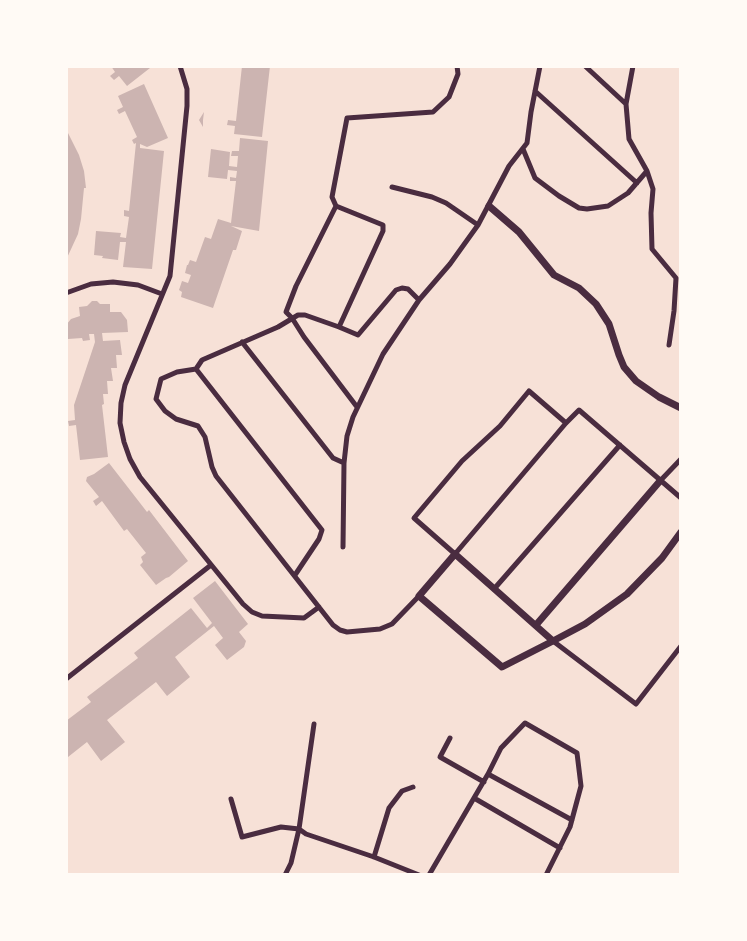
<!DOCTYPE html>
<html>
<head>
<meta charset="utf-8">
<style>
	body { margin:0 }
	#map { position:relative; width:747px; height:941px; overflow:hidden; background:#f7e1d7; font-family:"Noto Serif",serif }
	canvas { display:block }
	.frame { position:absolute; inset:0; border:68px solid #fffaf5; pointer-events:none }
</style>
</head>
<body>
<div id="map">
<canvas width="747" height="941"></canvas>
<div class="frame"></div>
</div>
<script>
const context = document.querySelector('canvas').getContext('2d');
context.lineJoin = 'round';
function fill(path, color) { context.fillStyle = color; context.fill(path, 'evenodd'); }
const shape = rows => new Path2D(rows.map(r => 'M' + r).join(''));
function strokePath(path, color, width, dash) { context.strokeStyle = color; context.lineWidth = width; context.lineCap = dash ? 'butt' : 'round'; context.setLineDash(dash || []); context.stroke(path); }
fill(shape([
	[111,66,148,66,150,68,127,86,119,76,114,80,110,76,115,72],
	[242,66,270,66,262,137,234,134,235,126,227,125,228,120,236,121],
	[144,84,168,138,147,147,140,144,140,148,164,151,152,269,123,267,126,242,120,242,118,260,102,258,103,256,94,255,96,231,121,233,120,237,126,238,129,217,124,216,124,210,129,211,136,143,134,144,132,140,137,137,125,111,119,114,117,110,123,107,118,96],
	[204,112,203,120,203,127,199,120],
	[66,129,79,155,84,171,86,188,84,188,81,219,78,234,66,260],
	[240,138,268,141,259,231,231,226,242,231,236,250,233,250,213,308,181,297,182,292,179,290,182,281,188,283,191,275,185,273,187,265,188,265,190,260,196,262,205,237,211,239,218,219,231,223,236,181,230,181,230,177,236,178,237,171,228,170,227,179,208,177,211,149,230,152,229,166,237,167,238,156,231,156,232,151,239,151],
	[92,301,97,301,100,304,110,304,110,312,121,312,127,320,128,332,102,333,103,341,120,340,122,355,116,355,117,368,111,368,113,381,107,381,108,394,103,394,104,404,102,405,108,457,80,460,76,425,69,426,68,421,75,420,74,405,95,342,94,334,89,334,90,340,83,341,82,338,68,339,66,325,71,319,80,316,79,307,87,306],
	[109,463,147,512,149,510,188,561,169,577,166,578,156,585,140,565,143,562,141,557,146,553,127,529,124,531,102,501,96,506,93,501,99,497,86,481,87,477,94,474],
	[215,581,248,624,239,632,246,641,244,647,227,660,215,645,223,638,214,626,175,657,190,677,167,696,156,682,107,720,125,742,101,761,87,742,68,757,66,755,66,721,91,702,87,697,138,658,134,653,191,608,207,628,212,623,193,598]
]), '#ccb4b1');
strokePath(shape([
	[180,66,187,89,187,106,170,276,125,385,121,403,120,423,124,442,130,459,140,477,243,604,252,612,262,616,304,618,319,607],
	[585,66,626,104],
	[535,91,637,183],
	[523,149,535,178,559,196,579,208,587,209,608,206,628,193,647,171,629,139,626,104,633,66],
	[647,171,653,189,651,213,652,249,676,278,674,311,669,345],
	[392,187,432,197,446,203,478,225],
	[336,206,383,225,383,231,339,327],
	[66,293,91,284,113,282,138,285,162,294],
	[419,300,408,289,402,288,396,290,358,335,339,327,305,315,298,315,278,327,202,360,196,369,177,372,161,379,156,399,165,411,176,419,198,426,205,437,212,467,216,476,333,625,340,630,347,632,380,629,392,624,419,596],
	[242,342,333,458,344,463],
	[196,369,322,530,319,539,295,575],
	[357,407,304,337,292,318,286,312,296,286,336,206,332,197,347,118,433,112,449,97,458,74,457,66],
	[566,423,529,391,500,426,462,461,414,518,455,554,566,423,579,410,681,498],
	[660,481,681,459],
	[343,547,344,463,347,436,353,417,383,354,419,300,450,264,478,225,509,166,527,143,531,112,540,66],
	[494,589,620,445],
	[553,641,636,704,681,646],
	[66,679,211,565],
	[450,738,440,757,484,782],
	[488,774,572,820],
	[474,798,560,848],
	[231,799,242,837,281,827,299,829,306,834,374,857,419,875],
	[374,857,389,808,402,791,413,787],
	[285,875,291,863,299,829,314,724],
	[429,875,488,774,501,748,525,723,577,753,581,786,570,827,546,875]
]), '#4a2c40', 5);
strokePath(shape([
	[489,206,519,232,554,275,579,288,596,304,609,324,619,355,624,367,636,381,659,397,681,408],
	[536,625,660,481],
	[553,641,455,554,419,596,502,667,553,641,585,624,627,594,662,558,681,532]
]), '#4a2c40', 7);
</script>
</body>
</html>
